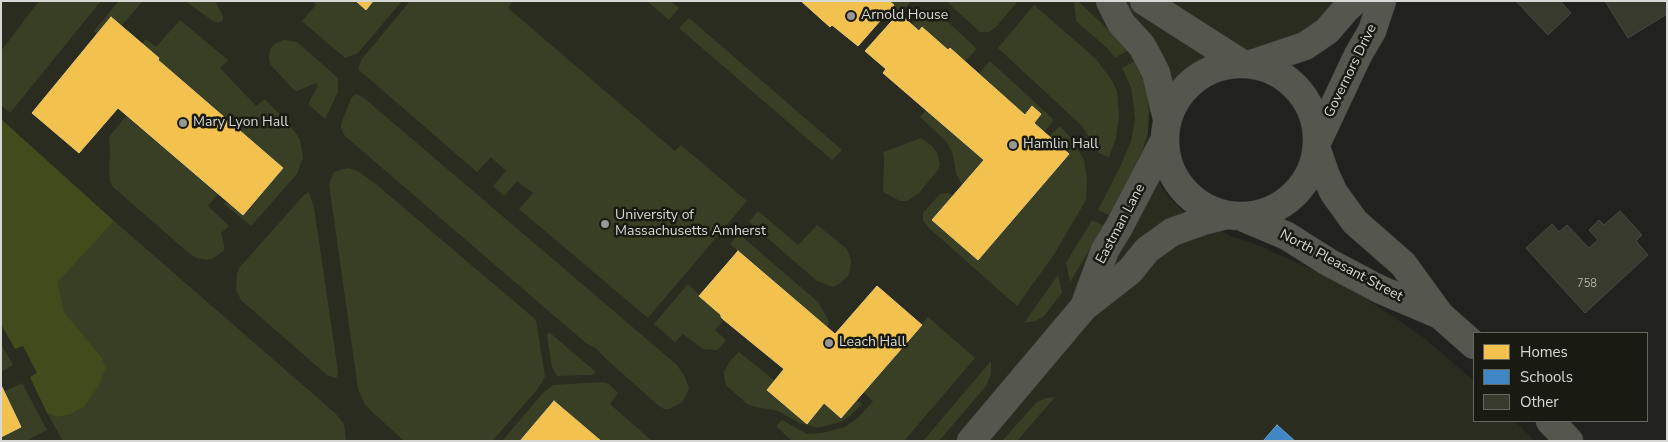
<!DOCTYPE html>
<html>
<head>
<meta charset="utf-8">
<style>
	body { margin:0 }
	#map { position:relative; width:1668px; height:442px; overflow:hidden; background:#21221e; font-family:"Nunito Sans",sans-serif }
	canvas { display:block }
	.frame { position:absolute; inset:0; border:2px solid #d7d8d3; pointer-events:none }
	.legend { position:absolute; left:1473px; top:332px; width:175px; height:90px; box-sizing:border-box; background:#191b13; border:1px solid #656760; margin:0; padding:6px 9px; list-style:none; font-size:15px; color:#d7d8d3 }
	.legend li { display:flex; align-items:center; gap:10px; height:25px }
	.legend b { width:25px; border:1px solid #656760 }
</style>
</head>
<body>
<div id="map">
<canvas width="1668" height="442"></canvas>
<div class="frame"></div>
<ul class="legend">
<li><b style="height:14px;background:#f2c14e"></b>Homes</li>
<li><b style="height:14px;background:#3f88c5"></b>Schools</li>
<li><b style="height:14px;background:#383a2e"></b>Other</li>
</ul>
</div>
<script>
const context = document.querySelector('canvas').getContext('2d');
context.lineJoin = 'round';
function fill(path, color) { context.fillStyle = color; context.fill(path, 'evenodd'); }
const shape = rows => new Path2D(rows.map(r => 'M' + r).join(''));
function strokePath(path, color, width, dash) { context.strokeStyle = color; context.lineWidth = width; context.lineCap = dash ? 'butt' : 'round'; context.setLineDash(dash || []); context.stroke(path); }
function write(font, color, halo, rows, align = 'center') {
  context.font = font + ' "Nunito Sans",sans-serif'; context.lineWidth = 5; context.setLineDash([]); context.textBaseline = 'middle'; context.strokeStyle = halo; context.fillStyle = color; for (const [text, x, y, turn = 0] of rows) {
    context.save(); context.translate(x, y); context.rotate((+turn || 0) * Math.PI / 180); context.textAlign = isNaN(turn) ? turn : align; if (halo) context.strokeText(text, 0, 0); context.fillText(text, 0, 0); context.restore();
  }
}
fill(shape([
	[1,1,1337,1,1310,29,1284,40,1201,61,1176,80,1149,114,1148,132,1151,157,1162,188,1171,200,1183,211,1233,237,1253,243,1327,276,1367,299,1423,337,1474,381,1474,421,1515,421,1535,441,1,441]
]), '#2a2c20');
fill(shape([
	[39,1,101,1,10,113,1,105,1,51],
	[119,1,143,1,121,26,97,34,94,31],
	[185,1,215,1,223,16,223,20,219,23,213,21],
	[313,1,356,1,366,10,373,1,402,1,358,53,345,58,302,21,316,5],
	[410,1,513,1,508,8,675,151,681,145,747,201,648,318,519,209,533,193,517,181,504,196,493,186,506,171,491,157,477,172,359,70,359,66,362,59],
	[647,1,670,1,679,8,669,20],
	[889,1,911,1,900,15,892,7,894,5],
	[946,1,1018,1,996,27,989,32,980,32],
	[1074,1,1078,1,1116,37,1128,50,1115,58,1107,48,1076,21],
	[1034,5,1096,59,1113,82,1117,92,1119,116,1116,138,1109,157,1099,153,1082,126,998,48],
	[926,9,930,9,948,22,976,48,975,51,965,61,950,48,948,50,923,27,919,31,912,25],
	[689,18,842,150,832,160,679,28],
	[180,20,228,60,220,68,256,106,265,99,288,123,300,139,303,158,297,174,252,225,250,225,224,204,226,202,243,215,283,168,158,60,159,58,142,44,146,39,156,47],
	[284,40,297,42,338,78,338,92,326,117,324,118,309,105,309,102,318,86,316,83,297,91,294,90,270,64,269,58,270,49,276,43],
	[990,61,1053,119,1052,122,1044,132,1034,123,1041,114,1032,107,1025,115,993,88,994,86,979,73],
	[1135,61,1147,91,1149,114,1148,132,1143,149,1111,216,1098,210,1121,165,1131,141,1135,119,1133,99,1131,87,1122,68],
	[356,94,364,98,677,365,685,377,689,389,686,396,681,403,669,409,664,409,659,406,605,358,596,348,587,344,345,136,341,129,341,124,351,98],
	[926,110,984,160,962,185,956,173,953,154,946,141,920,117],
	[126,116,218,194,208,206,229,226,221,233,224,245,224,250,214,258,207,260,197,258,190,254,113,187,110,181,109,169,110,153,109,137],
	[1060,126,1071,138,1084,160,1087,179,1086,200,1053,256,1017,306,929,228,923,220,923,213,940,194,947,193,953,195,932,220,978,260,1069,154,1049,136],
	[921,138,932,146,937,153,940,165,938,170,918,194,907,201,900,201,883,192,884,159,883,152],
	[348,168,358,171,377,185,536,320,545,377,536,391,492,441,404,441,365,405,358,389,329,184,334,172],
	[309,192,314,207,338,372,337,377,335,378,327,375,241,300,236,290,237,274,239,268,305,194],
	[758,211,798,245,817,225,847,249,851,260,850,271,848,276,839,284,833,287,817,281,749,222],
	[1092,220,1104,226,1070,282,1066,263],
	[114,221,335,413,344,424,346,441,63,441,47,413,57,417,69,415,84,407,100,355,64,312,58,282],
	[739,234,818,302,828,319,829,325,827,327,730,244],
	[1058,275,1062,293,1043,317,1035,321,1024,323],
	[688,284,721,315,721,317,724,320,715,330,726,340,718,350,703,349,683,334,675,342,654,324],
	[928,317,975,358,904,441,792,441,776,426,782,420,807,434,822,433,845,427,859,417,873,401,863,392],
	[549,332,596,372,592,375,557,376,552,367,547,335],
	[1,344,13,365,1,372],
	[739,352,775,381,767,390,807,424,824,403,857,400,862,404,851,415,841,422,818,428,799,423,778,411,756,407,747,404,726,385,725,381,724,372,730,361],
	[991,361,991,374,986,386,939,441,923,441],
	[603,382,609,384,618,393,610,404,652,441,601,441,554,401,520,441,502,441,544,392,553,385],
	[22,383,47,430,26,441,1,441,1,437,21,427,5,391],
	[1055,397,1017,441,1002,441,1037,402,1046,398]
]), '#393f24');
fill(shape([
	[1,119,114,221,58,282,64,312,100,355,106,368,97,388,84,407,69,415,57,417,47,413,45,409,30,377,37,373,23,346,15,349,1,324]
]), '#424b1c');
const homes = shape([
	[356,1,373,1,366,10,356,1],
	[801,1,889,1,894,5,858,46,832,25,830,27,801,1],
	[899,13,919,31,922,27,948,50,950,48,1025,115,1032,106,1041,114,1034,123,1069,154,978,260,932,220,984,160,883,73,886,69,865,51,899,13],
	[111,17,159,58,158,60,283,168,243,215,118,108,79,153,32,113,111,17],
	[738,251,835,334,877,286,922,325,841,418,824,403,807,424,767,390,784,369,724,320,721,317,721,315,699,296,738,251],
	[1,385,21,427,1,437,1,385],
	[554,401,601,441,520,441,554,401]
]);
fill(homes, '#f2c14e');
strokePath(homes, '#eac876', 1);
const schools = shape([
	[1277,425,1295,441,1263,441,1277,425]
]);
fill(schools, '#3f88c5');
strokePath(schools, '#6da0c9', 1);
const building = shape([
	[1516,1,1560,1,1571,13,1548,35,1516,1],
	[1605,1,1667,1,1667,14,1628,38,1605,1],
	[1620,211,1642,235,1636,241,1648,255,1585,313,1526,248,1552,224,1559,232,1567,225,1589,248,1598,240,1589,230,1599,220,1604,225,1620,211]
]);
fill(building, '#383a2e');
strokePath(building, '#484945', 1);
const secondary = shape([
	[1110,1,1121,23,1142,46,1150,61,1156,73,1167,119],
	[1144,1,1241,63],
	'1165 140a76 76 0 1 1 152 0a76 76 0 1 1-152 0Z',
	[1251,64,1305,46,1327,31,1346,9,1355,1],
	[1318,140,1358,55,1372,31,1382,1],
	[1317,150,1326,176,1334,193,1355,222,1403,264,1440,315,1474,345],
	[1242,217,1287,236,1328,262,1379,289,1440,315],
	[1084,307,1105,250,1119,227,1163,143],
	[1550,421,1569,441],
	[971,441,1084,307,1130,271,1147,250,1172,232,1203,221,1227,215]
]);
strokePath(secondary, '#3b3c39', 29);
strokePath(secondary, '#55574f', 28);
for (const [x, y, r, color] of [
	[851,16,5,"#979894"],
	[183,123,5,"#979894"],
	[1013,145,5,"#979894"],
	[605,224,5,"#979894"],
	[829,343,5,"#979894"]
]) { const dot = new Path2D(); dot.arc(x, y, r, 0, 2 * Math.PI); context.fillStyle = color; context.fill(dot); strokePath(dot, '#191b13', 2); }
write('11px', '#afb0aa', null, [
	["758",1587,284]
]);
write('14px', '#d7d8d3', '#191b13', [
	["Arnold House",861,16],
	["Mary Lyon Hall",193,123],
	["Hamlin Hall",1023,145],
	["University of",615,216],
	["Massachusetts Amherst",615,232],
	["Leach Hall",839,343]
], 'left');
write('14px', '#d7d8d3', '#191b13', [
	["Governors Drive",1351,71,-64],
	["Eastman Lane",1121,224,-62],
	["North Pleasant Street",1341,266,28]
]);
</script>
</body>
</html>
